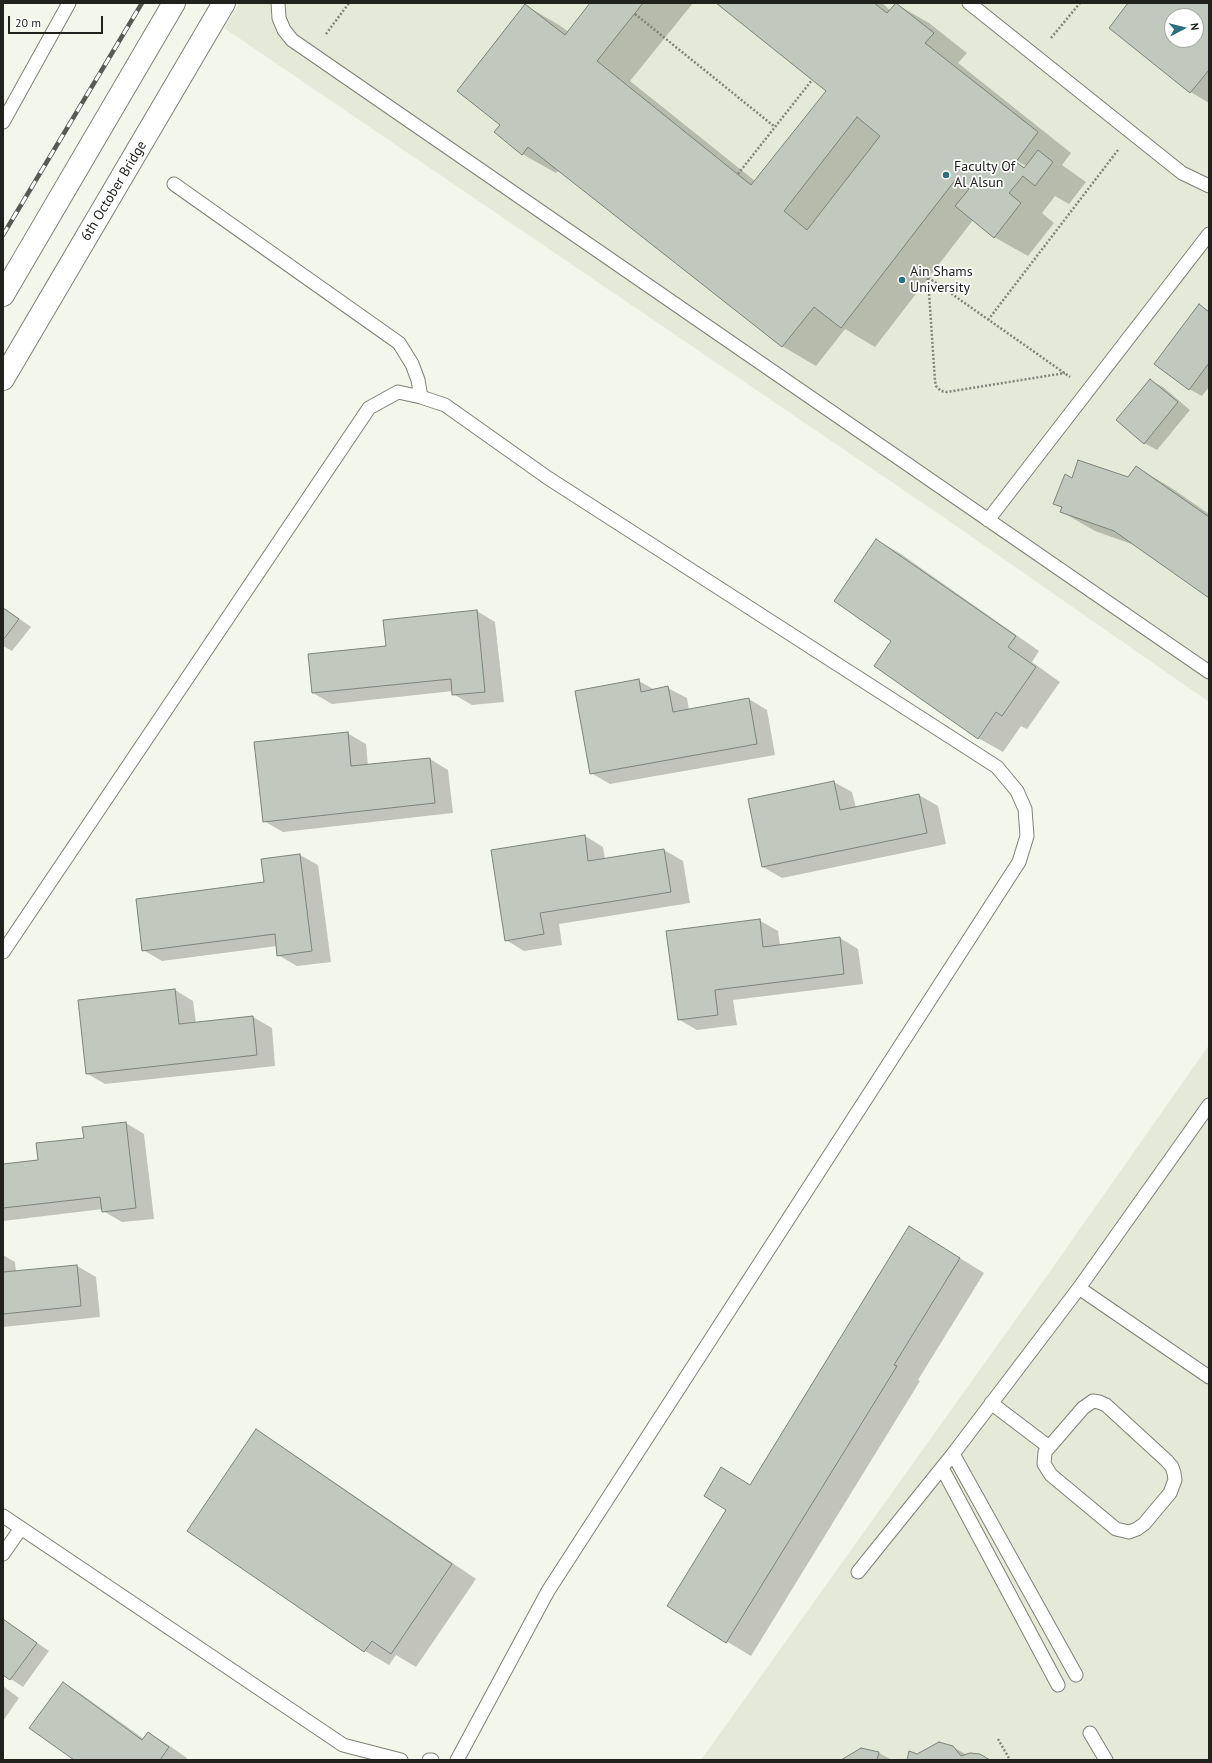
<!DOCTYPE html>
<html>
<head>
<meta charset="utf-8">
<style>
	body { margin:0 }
	#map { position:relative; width:1212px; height:1763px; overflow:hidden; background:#f3f6eb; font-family:"PT Sans",sans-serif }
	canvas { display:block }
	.frame { position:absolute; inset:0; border:4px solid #21221e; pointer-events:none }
	.north { position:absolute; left:1164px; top:8px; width:40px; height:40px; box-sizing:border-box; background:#fff; border:1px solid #a6a7a5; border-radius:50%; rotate:83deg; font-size:11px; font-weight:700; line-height:16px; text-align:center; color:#21221e }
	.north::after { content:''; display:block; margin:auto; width:14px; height:18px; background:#296f7d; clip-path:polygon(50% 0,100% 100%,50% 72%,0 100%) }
	.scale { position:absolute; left:8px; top:16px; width:95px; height:18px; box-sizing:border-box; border:2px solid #21221e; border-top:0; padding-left:5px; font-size:12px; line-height:14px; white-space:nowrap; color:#21221e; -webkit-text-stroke:3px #fff; paint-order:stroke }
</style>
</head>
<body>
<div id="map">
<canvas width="1212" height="1763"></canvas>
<div class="frame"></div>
<div class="north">N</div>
<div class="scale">20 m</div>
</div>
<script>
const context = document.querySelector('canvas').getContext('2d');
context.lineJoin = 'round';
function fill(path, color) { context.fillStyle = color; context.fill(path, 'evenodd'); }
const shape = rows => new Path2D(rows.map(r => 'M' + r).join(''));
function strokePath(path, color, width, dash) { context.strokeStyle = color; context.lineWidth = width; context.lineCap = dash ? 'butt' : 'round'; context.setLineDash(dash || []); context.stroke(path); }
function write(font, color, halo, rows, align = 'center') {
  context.font = font + ' "PT Sans",sans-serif'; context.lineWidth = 3.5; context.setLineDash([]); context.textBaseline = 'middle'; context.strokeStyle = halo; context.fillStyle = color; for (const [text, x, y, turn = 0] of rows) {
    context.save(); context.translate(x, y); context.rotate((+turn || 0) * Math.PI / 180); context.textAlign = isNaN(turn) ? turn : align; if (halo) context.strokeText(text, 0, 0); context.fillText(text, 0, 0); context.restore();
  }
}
fill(shape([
	[240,3,1209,3,1209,702,949,521,224,28],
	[1172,16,1196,16,1196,40,1172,40],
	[1209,1045,1209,1760,701,1760,1051,1270]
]), '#e5ead8');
fill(shape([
	[592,3,693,3,630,81,755,181,828,91,718,3,882,3,890,10,896,4,929,23,967,53,958,63,1071,153,1062,165,1086,182,1069,204,1055,196,1042,213,1054,223,1028,256,994,237,973,220,875,347,845,329,816,366,782,346,559,170,556,173,522,154,501,125,525,5,559,25,569,32],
	[1012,158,1026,166,1026,168,1011,160],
	[1129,3,1209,3,1209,103,1191,92,1110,28],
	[1172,16,1196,16,1196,40,1172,40],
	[1200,306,1209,311,1209,387,1202,396,1189,389],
	[1150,380,1163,387,1190,410,1157,450,1144,443],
	[1136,467,1170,487,1209,514,1209,596,1137,546,1095,531,1062,512,1063,508,1054,503,1073,480,1129,478],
	[877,540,901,554,1039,651,1032,662,1060,682,1027,729,1021,726,1003,752,978,738,892,640],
	[3,607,31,627,12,651,3,646],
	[477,611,495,622,504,702,472,705,453,694,453,691,332,704,313,693,387,647],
	[639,681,655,690,668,688,687,698,689,710,749,699,767,710,775,755,610,784,591,773],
	[347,733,366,744,368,766,430,759,448,770,453,813,283,832,264,821],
	[834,782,852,792,856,808,919,795,938,806,946,844,782,878,763,867,749,799],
	[585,836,603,847,605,859,664,850,683,861,690,903,559,924,562,945,524,951,506,940],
	[300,855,318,865,331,962,297,966,278,955,277,946,162,961,143,950,265,883],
	[759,920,778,931,780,946,840,938,858,949,863,984,733,1000,737,1025,697,1030,678,1019],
	[175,990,193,1001,196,1023,253,1017,272,1028,275,1066,105,1084,86,1073],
	[126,1123,144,1134,154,1219,122,1222,103,1211,103,1209,3,1221,3,1165,39,1161,85,1139],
	[910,1227,984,1273,918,1380,920,1381,751,1656,668,1606,751,1486],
	[3,1255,15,1262,16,1272,77,1266,96,1277,100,1317,3,1327],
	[256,1431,280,1445,476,1579,416,1667,396,1655,389,1665,365,1651],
	[3,1619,49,1651,23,1687,3,1674],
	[63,1683,81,1694,144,1739,149,1733,167,1744,187,1758,186,1760,75,1760],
	[3,1686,19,1698,3,1721],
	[953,1747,967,1755,990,1760,908,1760,917,1755],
	[862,1749,879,1753,892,1760,843,1760]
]), '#0003');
const building = shape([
	[590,3,643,3,597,61,751,185,826,91,716,3,874,3,887,13,896,3,934,33,925,43,1038,132,1016,162,1024,168,1038,150,1053,162,1035,186,1023,176,1009,193,1021,203,994,238,955,206,969,189,956,179,841,328,814,307,782,347,528,147,522,155,494,132,500,125,457,91,525,4,565,35,590,3],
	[857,117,880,136,807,230,784,211,857,117],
	[1128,3,1209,3,1209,70,1190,93,1109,28,1128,3],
	[1172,16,1196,16,1196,40,1172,40,1172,16],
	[1199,304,1209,312,1209,363,1189,390,1154,364,1199,304],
	[1150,379,1178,402,1144,444,1116,420,1150,379],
	[1078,460,1128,477,1136,466,1209,517,1209,598,1114,531,1060,512,1062,507,1053,504,1065,474,1072,478,1078,460],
	[876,539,1016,636,1008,647,1036,667,1002,716,996,712,978,739,874,666,891,641,834,601,876,539],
	[3,608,19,619,3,640,3,608],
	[477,610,485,692,452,695,451,679,312,693,308,654,386,646,383,620,477,610],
	[639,679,641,692,668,686,673,712,749,698,757,744,590,774,575,691,639,679],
	[348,732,351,766,430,758,435,803,263,822,254,742,348,732],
	[834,781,840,810,919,794,927,833,762,867,748,799,834,781],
	[585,835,588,861,664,849,671,892,540,913,544,934,505,941,491,850,585,835],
	[300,854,312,951,277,956,275,934,142,951,136,899,264,882,261,859,300,854],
	[760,919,763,947,840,937,844,974,715,990,718,1015,678,1020,666,931,760,919],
	[175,989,179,1024,253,1016,257,1055,86,1074,78,1000,175,989],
	[126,1122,136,1208,102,1212,100,1197,3,1208,3,1164,38,1160,36,1143,84,1138,82,1127,126,1122],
	[909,1226,960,1258,894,1365,897,1366,726,1643,667,1606,726,1510,704,1496,721,1467,750,1485,909,1226],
	[77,1265,81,1306,3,1314,3,1272,77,1265],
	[256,1429,452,1564,391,1654,372,1641,364,1652,187,1531,256,1429],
	[3,1619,37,1643,10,1680,3,1675,3,1619],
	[63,1682,142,1740,148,1732,169,1747,160,1760,74,1760,29,1728,63,1682],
	[939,1742,953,1746,961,1756,970,1753,980,1754,990,1760,907,1760,909,1751,917,1754,939,1742],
	[861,1748,879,1752,877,1760,841,1760,861,1748]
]);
fill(building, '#c1c8be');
strokePath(building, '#7d837a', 1);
const service = shape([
	[278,3,279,18,284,30,292,40,1209,672],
	[969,3,1182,173,1209,186],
	[3,122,69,3],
	[174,184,399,343,412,364,418,380,421,397],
	[988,520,1209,234],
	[3,952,369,408,398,392,421,397,445,405,548,478,997,767,1017,791,1025,809,1027,836,1019,862,548,1591,457,1760],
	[1079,1288,1209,1377],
	[1093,1401,1099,1402,1106,1405,1167,1461,1172,1467,1174,1473,1175,1480,1170,1493,1144,1524,1137,1529,1129,1532,1116,1529,1051,1475,1044,1464,1045,1452,1083,1408,1093,1401],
	[991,1403,1049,1447],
	[953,1454,1076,1675],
	[942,1468,1058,1685],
	[3,1516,343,1745,401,1760],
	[3,1554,21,1528],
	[858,1572,953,1454,1079,1288,1209,1105],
	[1090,1733,1106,1760],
	[429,1760,432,1760]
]);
const motorway = shape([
	[3,295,174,3],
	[3,379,224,3]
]);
strokePath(service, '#7e8177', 15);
strokePath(motorway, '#7e8177', 24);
strokePath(shape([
	[635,14,775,127],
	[326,34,349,3],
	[1051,38,1080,3],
	[738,174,812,80],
	[912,266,1070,377],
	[928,278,935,381,936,386,941,391,947,392,1065,373],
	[988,320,1118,150],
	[998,1739,1010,1760]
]), '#82847c', 2.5, [2, 2]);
strokePath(service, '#fff', 13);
strokePath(motorway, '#fff', 22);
const rail = shape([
	[3,235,142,3]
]);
strokePath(rail, '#585a54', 4.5);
strokePath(rail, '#fff', 3, [9]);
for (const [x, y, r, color] of [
	[946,175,4,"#296f7d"],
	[902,280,4,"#296f7d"]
]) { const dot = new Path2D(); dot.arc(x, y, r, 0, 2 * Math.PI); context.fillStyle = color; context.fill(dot); strokePath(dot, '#fff', 1.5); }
write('14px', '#21221e', '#fff', [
	["Faculty Of",954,167],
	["Al Alsun",954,183],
	["Ain Shams",910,272],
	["University",910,288]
], 'left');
write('14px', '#21221e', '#fff', [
	["6th October Bridge",114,191,-59]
]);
</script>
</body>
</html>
